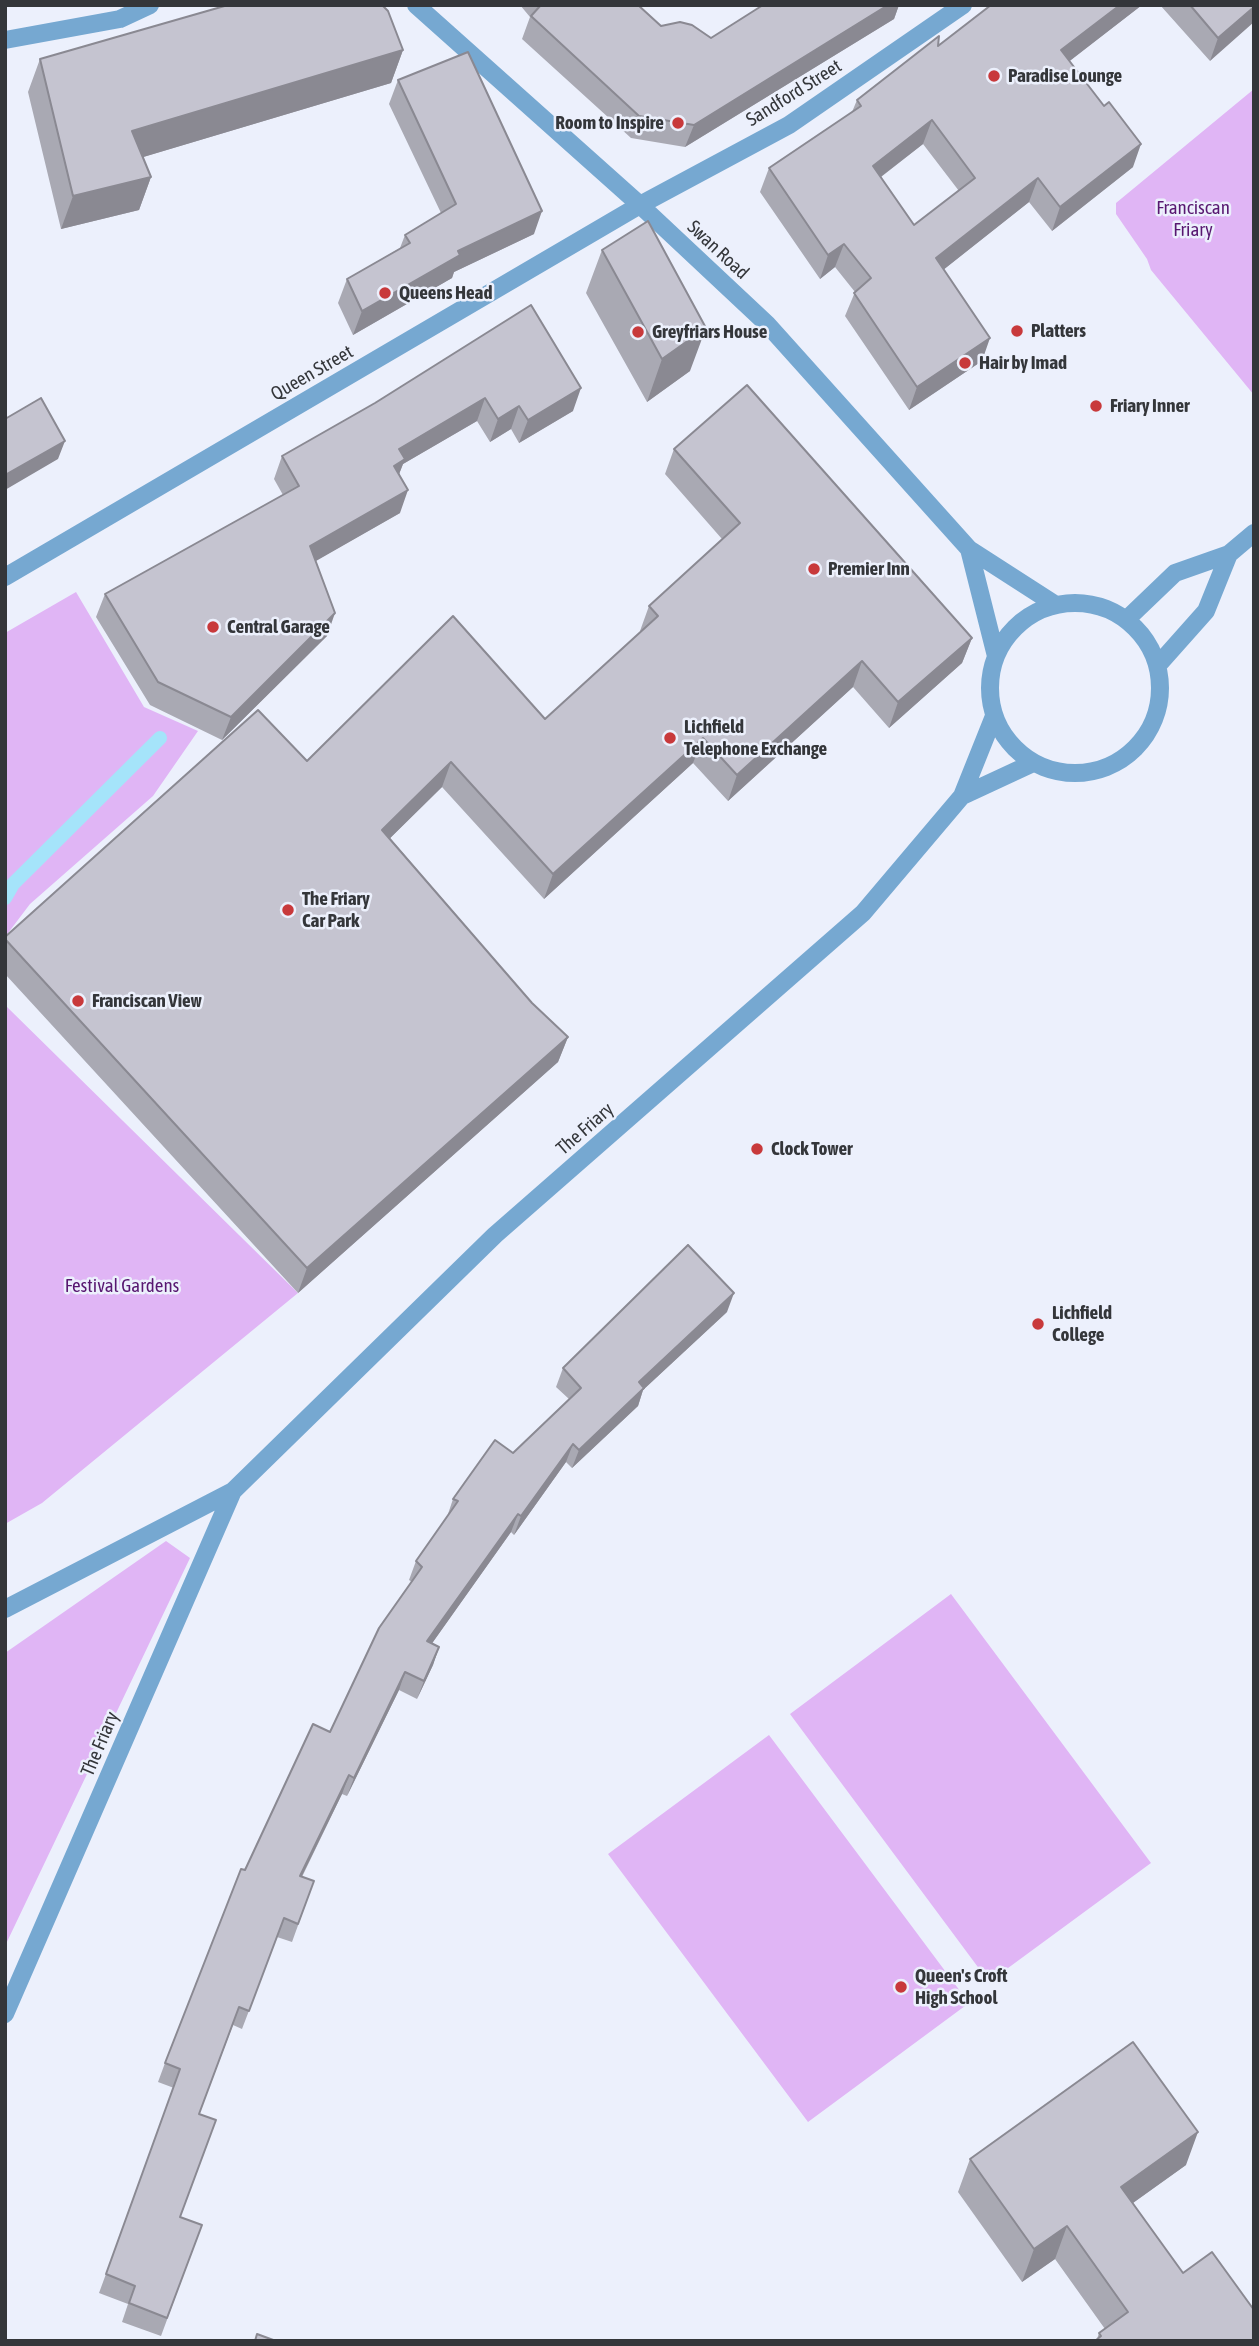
<!DOCTYPE html>
<html>
<head>
<meta charset="utf-8">
<style>
	body { margin:0 }
	#map { position:relative; width:1259px; height:2346px; overflow:hidden; background:#ecf0fc; font-family:"Asap Condensed",sans-serif }
	canvas { display:block }
	.frame { position:absolute; inset:0; border:7px solid #34363a; pointer-events:none }
</style>
</head>
<body>
<div id="map">
<canvas width="1259" height="2346"></canvas>
<div class="frame"></div>
</div>
<script>
const context = document.querySelector('canvas').getContext('2d');
context.lineJoin = 'round';
function fill(path, color) { context.fillStyle = color; context.fill(path, 'evenodd'); }
const shape = rows => new Path2D(rows.map(r => 'M' + r).join(''));
function strokePath(path, color, width, dash) { context.strokeStyle = color; context.lineWidth = width; context.lineCap = dash ? 'butt' : 'round'; context.setLineDash(dash || []); context.stroke(path); }
function write(font, color, halo, rows, align = 'center') {
  context.font = font + ' "Asap Condensed",sans-serif'; context.lineWidth = 5; context.setLineDash([]); context.textBaseline = 'middle'; context.strokeStyle = halo; context.fillStyle = color; for (const [text, x, y, turn = 0] of rows) {
    context.save(); context.translate(x, y); context.rotate((+turn || 0) * Math.PI / 180); context.textAlign = isNaN(turn) ? turn : align; if (halo) context.strokeText(text, 0, 0); context.fillText(text, 0, 0); context.restore();
  }
}
fill(shape([
	[1254,89,1254,395,1151,270,1147,259,1116,214,1116,203],
	[76,592,144,707,198,731,153,796,30,904,5,937,5,633],
	[5,1005,298,1293,42,1503,5,1524],
	[166,1541,190,1558,5,1946,5,1653],
	[951,1594,1151,1863,989,1982,790,1714],
	[769,1735,969,2003,808,2122,608,1854]
]), '#e0b5f5');
strokePath(shape([
	[5,898,13,884,160,738]
]), '#a5e4fa', 14);
strokePath(shape([
	[416,5,640,205,767,324,969,549,1056,605],
	[5,40,120,19,150,5],
	[969,549,996,656],
	[5,577,640,205,789,125,963,5],
	'990 688a85 85 0 1 1 170 0a85 85 0 1 1-170 0Z',
	[1127,619,1175,573,1229,554,1254,533],
	[1158,665,1206,611,1229,554],
	[962,796,1033,763],
	[5,1609,233,1491,495,1235,863,913,962,796,994,716],
	[5,2014,233,1491]
]), '#76a8d1', 18);
fill(shape([
	[520,5,638,5,661,26,711,38,763,5,899,5,894,19,685,147,631,138,522,39,530,17],
	[1142,5,1069,61,1133,167,1052,231,1029,202,944,269,982,361,909,410,845,316,855,292,835,267,820,279,760,192,769,168,852,112,857,100,938,46],
	[923,144,959,191,914,225,881,177],
	[1160,5,1254,5,1210,61],
	[403,50,391,83,143,157,151,177,139,210,61,229,28,92,40,59],
	[398,80,534,234,454,272,452,278,353,335,338,303,347,279,400,248,405,235,441,213,389,104],
	[602,250,690,371,647,402,586,293],
	[531,305,573,411,519,443,511,429,490,442,477,421,403,464,399,474,400,513,315,561,327,636,222,740,150,705,96,617,105,594,283,495,274,479,282,456,375,403],
	[674,449,972,638,962,663,889,728,853,687,728,801,693,763,544,899,442,787,390,838,532,1003,568,1037,558,1062,298,1293,5,974,5,937,307,761,545,719,641,632,640,631,649,606,722,539,665,474],
	[727,1312,643,1390,638,1406,572,1468,566,1462,514,1535,511,1532,432,1643,439,1647,433,1665,417,1699,399,1690,347,1796,342,1794,302,1877,314,1881,292,1942,277,1937,242,2029,233,2025,199,2114,180,2217,202,2225,161,2336,122,2322,128,2304,99,2293,174,2088,158,2082,165,2063,245,1870,330,1732,412,1582,409,1580,416,1561,447,1517,453,1499,513,1453,569,1399,556,1387,563,1368],
	[970,2159,1186,2165,1133,2203,1183,2273,1097,2339,1099,2333,1105,2329,1055,2259,1022,2282,958,2192]
]), '#a9a9b3');
fill(shape([
	[888,5,899,5,894,19,685,147,694,125],
	[1120,5,1142,5,1053,74,1061,50],
	[1254,7,1254,22,1210,61,1218,38],
	[403,50,391,83,120,164,132,131],
	[932,120,923,144,865,189,873,166],
	[1141,144,1133,167,1052,231,1060,207],
	[151,177,139,210,61,229,73,196],
	[1038,178,1029,202,928,282,936,258],
	[542,211,534,234,454,272,452,278,353,335,362,311,458,251],
	[844,244,835,267,820,279,828,255],
	[706,328,690,371,647,402,662,359],
	[990,338,982,361,909,410,917,387],
	[581,388,573,411,519,443,528,420],
	[485,398,477,421,403,464,396,482,386,488,399,449],
	[519,406,511,429,490,442,498,419],
	[65,441,58,459,5,490,5,475],
	[408,490,400,513,302,569,310,546],
	[335,613,327,636,222,740,231,717],
	[972,638,962,663,889,728,898,702],
	[862,661,853,687,728,801,737,775],
	[703,738,693,763,544,899,553,874],
	[451,762,442,787,373,855,382,830],
	[568,1037,558,1062,298,1293,307,1268],
	[734,1293,727,1312,643,1390,638,1406,572,1468,579,1450,639,1382],
	[573,1444,566,1462,514,1535,521,1516],
	[518,1514,511,1532,421,1659,427,1641],
	[439,1647,433,1665,417,1699,424,1681],
	[405,1672,399,1690,347,1796,354,1778],
	[349,1775,342,1794,293,1894,300,1876],
	[1198,2132,1186,2165,1109,2220,1121,2187],
	[1067,2226,1055,2259,1022,2282,1034,2249]
]), '#8a8992');
const building = shape([
	[228,5,382,5,388,11,403,50,132,131,151,177,73,196,40,59,228,5],
	[541,5,638,5,661,26,680,22,692,25,711,38,763,5,888,5,694,125,639,116,531,16,541,5],
	[991,5,1120,5,1061,50,1104,106,1109,102,1141,144,1060,207,1038,178,936,258,990,338,917,387,854,293,871,278,844,244,828,255,769,168,861,106,857,100,939,36,938,46,991,5],
	[932,120,975,178,914,225,873,166,932,120],
	[1190,5,1254,5,1254,7,1218,38,1190,5],
	[468,52,542,211,458,251,460,255,362,311,347,279,410,243,405,235,456,204,398,80,468,52],
	[648,221,706,328,662,359,602,250,648,221],
	[531,305,581,388,528,420,519,406,498,419,485,398,399,449,405,459,394,466,408,490,310,546,335,613,231,717,158,682,105,594,299,486,282,456,375,403,531,305],
	[747,385,972,638,898,702,862,661,737,775,703,738,553,874,451,762,382,830,532,1003,568,1037,307,1268,5,939,5,937,258,710,307,761,453,616,545,719,658,616,649,606,740,523,674,449,747,385],
	[41,398,65,441,5,475,5,419,41,398],
	[688,1245,734,1293,639,1382,644,1388,579,1450,573,1444,521,1516,518,1514,427,1641,439,1647,424,1681,405,1672,354,1778,349,1775,300,1876,314,1881,298,1924,284,1918,249,2011,239,2007,199,2114,216,2120,180,2217,202,2225,167,2318,129,2303,135,2286,106,2274,180,2069,165,2063,241,1869,245,1870,313,1724,330,1732,379,1628,422,1567,416,1561,458,1501,453,1499,495,1440,513,1453,581,1388,563,1368,688,1245],
	[1133,2042,1198,2132,1121,2187,1183,2273,1212,2252,1254,2310,1254,2341,1095,2341,1101,2336,1099,2333,1128,2312,1067,2226,1034,2249,970,2159,1133,2042],
	[257,2334,276,2341,255,2341,257,2334]
]);
fill(building, '#c5c4d0');
strokePath(building, '#8a8992', 2);
for (const [x, y, r, color] of [
	[994,76,7,"#c8393b"],
	[678,123,7,"#c8393b"],
	[385,293,7,"#c8393b"],
	[1017,331,7,"#c8393b"],
	[638,332,7,"#c8393b"],
	[965,363,7,"#c8393b"],
	[1096,406,7,"#c8393b"],
	[814,569,7,"#c8393b"],
	[213,627,7,"#c8393b"],
	[670,738,7,"#c8393b"],
	[288,910,7,"#c8393b"],
	[78,1001,7,"#c8393b"],
	[757,1149,7,"#c8393b"],
	[1038,1324,7,"#c8393b"],
	[901,1987,7,"#c8393b"]
]) { const dot = new Path2D(); dot.arc(x, y, r, 0, 2 * Math.PI); context.fillStyle = color; context.fill(dot); strokePath(dot, '#ecf0fc', 2.5); }
write('bold 19px', '#34363a', '#ecf0fc', [
	["Paradise Lounge",1008,76],
	["Room to Inspire",664,123,"right"],
	["Queens Head",399,293],
	["Platters",1031,331],
	["Greyfriars House",652,332],
	["Hair by Imad",979,363],
	["Friary Inner",1110,406],
	["Premier Inn",828,569],
	["Central Garage",227,627],
	["Lichfield",684,727],
	["Telephone Exchange",684,749],
	["The Friary",302,899],
	["Car Park",302,921],
	["Franciscan View",92,1001],
	["Clock Tower",771,1149],
	["Lichfield",1052,1313],
	["College",1052,1335],
	["Queen's Croft",915,1976],
	["High School",915,1998]
], 'left');
write('19px', '#34363a', '#ecf0fc', [
	["Sandford Street",794,93,-32],
	["Swan Road",718,250,43],
	["Queen Street",312,373,-30],
	["The Friary",585,1129,-41],
	["The Friary",100,1744,-67]
]);
write('19px', '#581871', '#ecf0fc', [
	["Franciscan",1193,208],
	["Friary",1193,230],
	["Festival Gardens",122,1286]
]);
</script>
</body>
</html>
